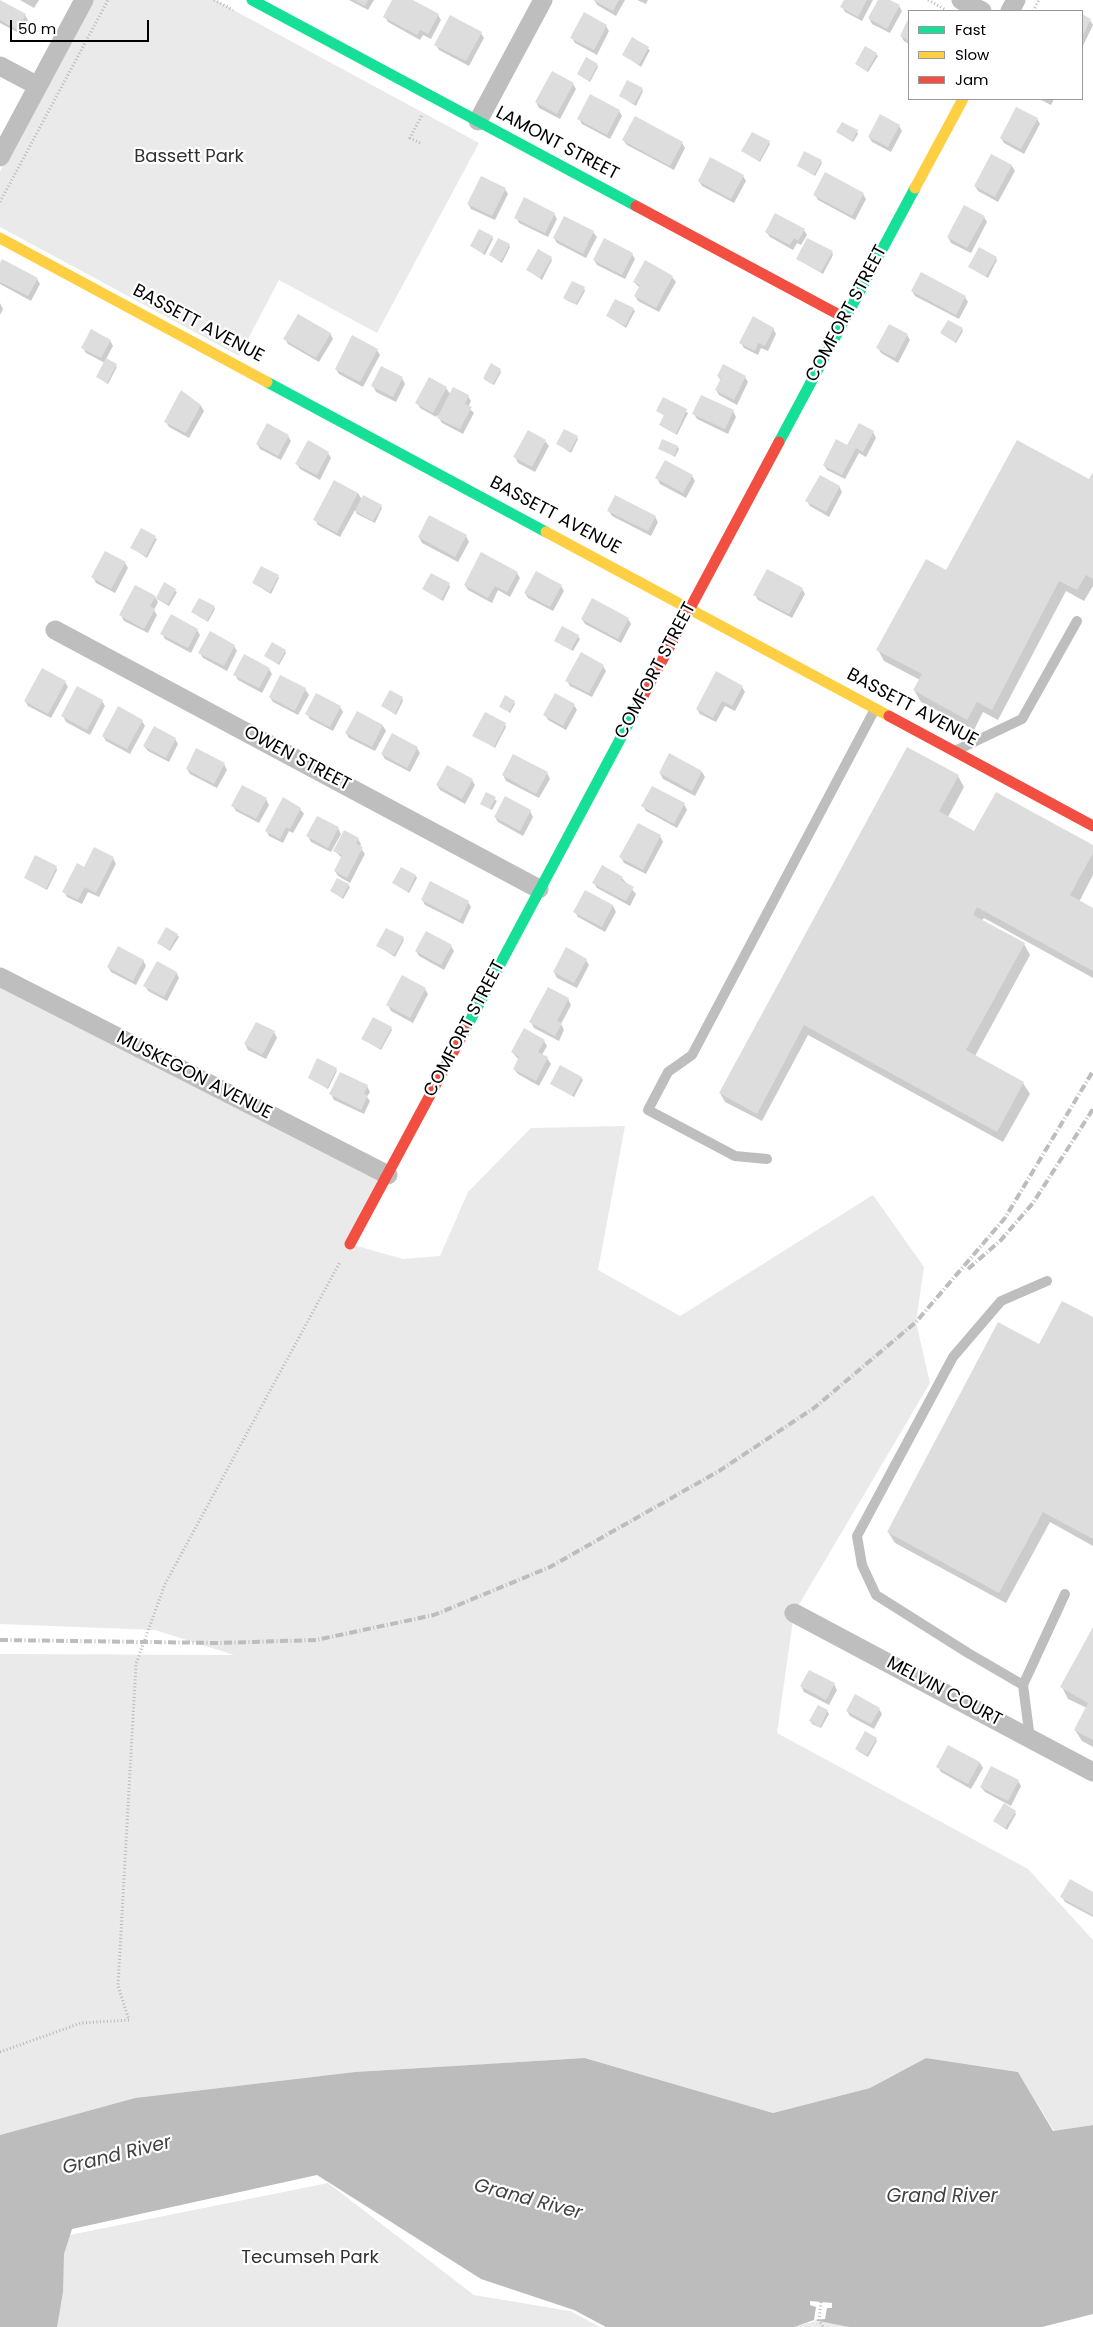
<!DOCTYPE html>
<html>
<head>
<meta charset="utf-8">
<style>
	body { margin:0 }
	#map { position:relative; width:1093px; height:2327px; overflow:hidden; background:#fff; font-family:Poppins,sans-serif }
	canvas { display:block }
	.legend { position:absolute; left:908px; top:10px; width:175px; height:90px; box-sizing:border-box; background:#fff; border:1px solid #999; margin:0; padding:6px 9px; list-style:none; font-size:15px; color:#000 }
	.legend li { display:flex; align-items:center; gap:10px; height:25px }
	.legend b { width:25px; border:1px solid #999 }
	.scale { position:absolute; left:10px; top:20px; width:139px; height:22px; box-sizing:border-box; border:2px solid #000; border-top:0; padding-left:6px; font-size:15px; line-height:18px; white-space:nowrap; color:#000; -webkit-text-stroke:4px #fff; paint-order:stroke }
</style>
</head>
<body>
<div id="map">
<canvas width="1093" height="2327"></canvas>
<ul class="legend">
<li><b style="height:6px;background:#16e098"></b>Fast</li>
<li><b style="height:6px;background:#ffcf43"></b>Slow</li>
<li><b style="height:6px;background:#f24e42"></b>Jam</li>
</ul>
<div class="scale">50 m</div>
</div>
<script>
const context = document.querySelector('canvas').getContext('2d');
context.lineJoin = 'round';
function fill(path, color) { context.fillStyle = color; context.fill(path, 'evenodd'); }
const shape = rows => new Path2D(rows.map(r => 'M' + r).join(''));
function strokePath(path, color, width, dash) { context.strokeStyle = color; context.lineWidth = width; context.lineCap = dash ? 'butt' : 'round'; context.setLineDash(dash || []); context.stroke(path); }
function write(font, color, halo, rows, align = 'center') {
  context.font = font + ' Poppins,sans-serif'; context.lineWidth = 4.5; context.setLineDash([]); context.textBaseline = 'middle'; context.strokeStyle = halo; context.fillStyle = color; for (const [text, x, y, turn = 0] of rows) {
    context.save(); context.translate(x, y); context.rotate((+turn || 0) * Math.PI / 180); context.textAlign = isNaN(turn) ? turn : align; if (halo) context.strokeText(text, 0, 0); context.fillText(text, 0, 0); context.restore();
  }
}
fill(shape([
	[92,0,215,0,479,143,377,333,279,280,239,356,0,227,0,171],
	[0,977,388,1175,350,1244,403,1259,440,1256,468,1192,531,1128,625,1126,598,1270,680,1316,873,1195,924,1267,916,1322,930,1383,794,1613,777,1733,1028,1869,1093,1940,1093,2125,1054,2131,1018,2072,926,2058,870,2088,773,2113,586,2058,355,2072,135,2098,0,2135,0,1654,234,1655,155,1630,0,1624],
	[328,2183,474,2295,570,2311,600,2327,0,2327,0,2249],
	[831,2318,848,2327,790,2327]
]), '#eaeaea');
fill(shape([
	[585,2058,773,2113,870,2088,926,2058,1018,2072,1053,2131,1093,2125,1093,2314,1042,2327,849,2327,814,2320,794,2327,606,2327,574,2310,481,2279,317,2175,72,2229,64,2254,63,2292,57,2327,0,2327,0,2135,135,2098,355,2072]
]), '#bcbcbc');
fill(shape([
	[810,2301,832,2303,832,2308,827,2308,825,2319,814,2320,816,2307,810,2305]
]), '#fff');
fill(shape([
	[20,0,39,0,34,8],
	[349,0,374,0,368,10],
	[394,0,411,0,438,15,441,20,431,39,423,35,420,40,388,22,385,17],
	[594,0,625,0,616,16,597,5],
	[637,0,648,0,646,4],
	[845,0,873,0,862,21,845,12,842,7],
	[879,0,887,0,899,6,902,11,890,33,872,24,869,18],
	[0,1,25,15,28,20,21,34,0,23],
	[1082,16,1090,20,1093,25,1082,48],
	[909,20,909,44,904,41,901,36],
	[606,26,609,31,597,55,575,43,572,38],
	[481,33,484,38,469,66,439,50,436,45],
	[633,39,650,50,641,67,624,55],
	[876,54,878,56,868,72,856,64],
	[597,65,598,67,590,82,578,74],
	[573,84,576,89,560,119,539,108,536,102],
	[642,89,643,91,636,106,620,96],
	[1039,99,1054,99,1051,105],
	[619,111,622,116,610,139,582,124,579,119],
	[1037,119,1040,124,1024,154,1004,143,1001,138],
	[899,126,902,131,891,152,872,142,869,137],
	[857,131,858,134,853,142,837,132],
	[623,140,682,143,685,148,674,170,627,145],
	[769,142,770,144,760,162,743,151],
	[991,155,1012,166,1015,171,998,202,978,191,975,186],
	[821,161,822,163,815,176,798,166],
	[743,176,746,181,734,203,702,186,699,181],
	[505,189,508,194,495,220,471,209,468,204],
	[863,194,866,199,855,220,818,200,815,195],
	[554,214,557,219,548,237,519,223,516,217],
	[984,217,987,222,971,253,951,243,948,237],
	[804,230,807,235,801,245,797,243,793,250,770,237,766,232],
	[593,232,597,237,586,258,557,243,554,238],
	[492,236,493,239,485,255,471,246],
	[509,245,510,247,502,263,490,255],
	[832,252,833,255,823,274,797,259],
	[632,254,635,259,625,279,597,265,594,260],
	[551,258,552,260,542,280,528,270],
	[996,258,997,260,988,278,969,267],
	[0,266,37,279,40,284,31,301,0,284],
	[672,277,676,282,659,312,638,301,635,296,640,288,634,282],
	[584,288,585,291,577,305,566,300,565,298],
	[912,291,965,297,968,302,959,319,915,296],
	[0,303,3,309,0,315],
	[633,309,635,311,626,328,608,316],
	[773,328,776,334,768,351,761,348,758,355,744,348,741,343],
	[962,329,963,331,956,343,941,333],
	[330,333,333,339,319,362,288,344,285,339],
	[907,335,910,340,898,363,881,353,878,348],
	[110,340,113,346,106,359,117,367,108,384,97,377,105,363,86,353,83,348],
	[377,350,380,355,363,387,339,374,336,369],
	[724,366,745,377,748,382,737,405,719,395,716,390,721,381,718,376],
	[500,370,501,372,494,385,485,380,484,378],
	[402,378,405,384,396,402,376,392,373,386],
	[446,388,451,395,468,396,471,401,468,407,474,413,463,434,442,423,437,415,436,417,420,408,417,403],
	[182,392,201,406,204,411,189,438,169,427,166,422],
	[663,399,688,413,677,435,660,425,665,416,657,411],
	[733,411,736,417,728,434,697,419,694,414],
	[859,425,873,432,876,438,866,457,859,453,845,479,827,470,824,465,848,446],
	[288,436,291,441,281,460,260,449,257,444],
	[577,437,578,439,571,453,558,444],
	[545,441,549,446,535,472,518,463,515,457],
	[678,447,679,449,675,457,659,448],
	[328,453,331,458,320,480,300,469,297,464],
	[1093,475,1093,586,1084,601,1066,591,998,720,983,712,974,730,921,702,914,690,920,680,884,661,878,650,947,572,1089,481],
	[692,476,695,481,686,498,660,484,657,478],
	[839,486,842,492,829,517,810,506,807,501],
	[358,493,362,500,381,506,382,508,375,523,357,514,355,510,340,537,318,525,315,520],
	[609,511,655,517,658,522,651,536,612,516],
	[141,530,157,539,147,558,132,548],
	[466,536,469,542,458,562,422,543,419,537],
	[125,563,128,568,115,593,96,583,93,577],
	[517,573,520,578,510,597,498,590,492,603,468,590,465,585],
	[278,576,279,578,271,594,253,583],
	[165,584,177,592,169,606,157,599],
	[449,584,450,587,443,601,424,589],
	[561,586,564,591,553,611,528,598,525,593],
	[802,589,805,594,792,618,758,600,755,595],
	[155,597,158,602,154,610,157,615,148,633,124,621,121,615],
	[214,607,215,609,208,622,192,612],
	[582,619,628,619,631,624,621,643,585,624],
	[197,630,200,635,191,653,165,639,162,634],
	[578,636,580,639,573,651,556,641],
	[234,646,237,651,227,671,203,658,200,653],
	[285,651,286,653,279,665,265,656],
	[603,666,606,671,592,697,570,686,567,681],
	[269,669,272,674,262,693,238,680,235,675],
	[281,676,305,689,309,695,298,715,273,702,270,697],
	[65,682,68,687,51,718,28,706,25,701],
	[742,687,745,692,735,711,725,706,716,722,700,714,697,709],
	[402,698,403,701,396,715,383,706],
	[102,701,105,706,90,735,66,722,63,716],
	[514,702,515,704,510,713,501,707],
	[574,705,577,710,566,730,548,720,545,715],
	[340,707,343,712,333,731,310,719,307,714],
	[357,713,383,726,386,731,375,751,349,738,346,733],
	[142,721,145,726,130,754,106,741,103,736],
	[505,724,506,727,495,748,473,735],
	[175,739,178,744,169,762,148,751,144,746],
	[417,748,420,753,410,772,385,759,382,754],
	[224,764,227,770,217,788,190,774,187,769],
	[702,772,705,777,695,796,663,779,660,773],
	[547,773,550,779,539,798,506,781,503,775],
	[958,776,964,787,948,817,975,833,1093,847,1093,875,1079,902,1093,909,1093,978,984,918,981,921,1024,944,1030,955,975,1056,1023,1083,1030,1094,1003,1142,808,1035,762,1121,725,1102,720,1093],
	[472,780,475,785,465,804,440,790,437,785],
	[243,787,266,799,269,805,259,823,236,811,233,806],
	[486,794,497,801,492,810,481,804],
	[505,798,530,811,533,817,523,836,498,822,495,817],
	[684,804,687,810,677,828,646,811,643,806],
	[300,809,304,814,293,833,289,831,283,843,269,836,266,830],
	[338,828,341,834,331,852,311,842,308,836],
	[660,836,663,842,646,874,624,863,621,857],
	[358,839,361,844,360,847,365,854,350,883,338,876,335,871,342,858,335,851],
	[113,858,116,864,99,897,88,892,82,904,67,897,64,891,85,868],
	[56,867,57,870,47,890,25,878],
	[416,876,417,878,409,893,394,883],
	[622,878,636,894,630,906,597,888,594,883],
	[348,885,350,887,343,899,331,891],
	[585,892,613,906,616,912,605,932,578,917,575,912],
	[422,899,468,902,471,907,463,924,425,905],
	[177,935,179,937,170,951,158,943],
	[403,938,404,940,395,957,378,946],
	[451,946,454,951,444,970,419,956,416,951],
	[143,960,146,966,136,985,111,972,108,967],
	[586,960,589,965,577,988,557,978,554,972],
	[176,972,179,978,167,1001,148,991,145,986],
	[425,989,428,994,413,1023,391,1011,388,1005],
	[568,999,571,1005,561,1024,564,1030,559,1041,534,1028,531,1022],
	[391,1028,392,1030,381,1050,363,1039],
	[274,1032,277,1038,266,1059,248,1050,245,1044],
	[544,1041,547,1046,542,1055,547,1058,551,1064,539,1086,518,1074,514,1069,519,1060,512,1052],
	[336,1069,337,1071,328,1089,309,1078],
	[581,1078,583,1080,574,1097,552,1084],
	[367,1086,370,1092,367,1097,370,1101,364,1114,334,1100,331,1094],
	[1093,1319,1093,1546,1050,1522,1006,1603,895,1543,888,1532,1040,1346],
	[1093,1630,1093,1747,1082,1741,1075,1730,1087,1708,1068,1699,1062,1687],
	[834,1684,837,1690,829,1705,804,1692,801,1686],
	[879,1709,882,1714,874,1729,850,1716,847,1711],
	[827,1711,829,1714,821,1728,812,1724,811,1721],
	[876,1739,877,1741,868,1757,858,1751,857,1749],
	[980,1763,983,1768,971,1789,941,1772,938,1767],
	[1018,1781,1021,1786,1011,1806,985,1792,981,1787],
	[1015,1812,1016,1814,1007,1830,994,1821],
	[1093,1893,1093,1917,1065,1902,1062,1897]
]), '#0003');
fill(shape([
	[0,0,26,14,18,30,0,20],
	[354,0,368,0,365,6],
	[392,0,413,0,439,14,428,34,420,30,417,35,383,17],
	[593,0,619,0,613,11],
	[844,0,867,0,858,17,840,7],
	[878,0,890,0,900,5,887,29,868,18],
	[584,12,607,25,594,50,570,38],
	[1082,14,1091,19,1082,37],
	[450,15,482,32,466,61,434,45],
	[909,17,909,41,900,36],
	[632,37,649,47,639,65,622,55],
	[865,46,877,53,867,71,855,64],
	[586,57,598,64,589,81,577,74],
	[552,71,574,83,557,114,535,102],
	[627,80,643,88,634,104,619,96],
	[590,94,620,110,607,135,577,119],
	[1016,107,1038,118,1021,149,1000,138],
	[880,114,900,125,888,147,868,137],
	[635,116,683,142,670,166,622,140],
	[842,122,858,130,852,141,836,132],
	[752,132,770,141,759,161,741,151],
	[804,151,822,160,814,175,797,166],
	[991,154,1012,165,995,197,974,186],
	[710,157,744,175,731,199,698,181],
	[825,172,864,193,852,216,813,195],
	[481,176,506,188,492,216,467,204],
	[524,197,555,213,545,233,514,218],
	[964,205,985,216,967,248,947,237],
	[775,213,805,229,798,241,794,238,790,245,765,232],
	[564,216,594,231,583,254,553,238],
	[479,229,493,236,483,253,470,246],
	[498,238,510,244,501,261,489,255],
	[604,238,633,253,622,275,593,260],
	[807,238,833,251,821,272,796,259],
	[979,247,997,257,986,276,968,267],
	[538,249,552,257,540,278,526,270],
	[2,259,38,278,28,296,0,282,0,263],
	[645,260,673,276,656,308,634,296,640,285,633,282],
	[921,272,966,296,956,315,911,291],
	[572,281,585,287,576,304,563,298],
	[615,299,634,308,625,326,606,316],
	[298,314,331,333,316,358,283,339],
	[753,316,774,328,765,346,758,343,755,351,739,343],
	[948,320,963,328,955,342,940,333],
	[889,324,908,334,895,358,876,348],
	[91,329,111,340,101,358,81,348],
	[352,335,378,349,360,382,335,369],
	[106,358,117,364,107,383,96,377],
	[491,363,501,369,493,384,483,378],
	[723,364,746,376,734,400,715,390,721,378,717,376],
	[381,366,403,377,393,397,371,386],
	[429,377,447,387,433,413,415,403],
	[453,387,469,395,465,404,472,407,460,429,437,418],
	[181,390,201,405,186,433,164,422],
	[701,395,734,410,725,429,692,414],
	[663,397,687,409,676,434,659,425,664,415,656,411],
	[267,423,289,435,278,456,256,444],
	[859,423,874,431,863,452,856,448,842,475,823,465,836,439,847,445],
	[564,429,578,436,570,451,556,444],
	[528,430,546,440,532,467,513,457],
	[662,439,678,446,674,456,658,449],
	[308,440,329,452,317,475,295,464],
	[1017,440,1089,479,1093,472,1093,579,1086,575,1077,590,1059,581,992,710,977,702,967,720,913,690,922,674,876,650,926,559,946,570],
	[665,460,693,475,683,493,655,478],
	[820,475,840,486,826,512,805,501],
	[334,480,358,493,337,533,313,520],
	[363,495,382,505,373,521,355,511],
	[615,495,656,516,648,531,607,511],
	[429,515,467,535,455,557,418,537],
	[141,528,156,536,146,556,130,548],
	[105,551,126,562,111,589,91,577],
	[481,552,518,572,507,592,495,586,488,598,464,585],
	[261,566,279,575,270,592,252,583],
	[767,569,803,588,789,614,753,595],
	[536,571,562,585,550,607,524,593],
	[431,573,450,583,441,600,422,589],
	[164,582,176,589,168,604,156,598],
	[135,585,156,596,150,606,155,609,144,629,119,615],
	[199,598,215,606,207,621,191,612],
	[592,598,629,618,618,639,581,619],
	[171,614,198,629,188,648,160,634],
	[562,626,579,635,571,650,554,641],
	[210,631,235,645,224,666,198,653],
	[272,642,286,650,278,664,264,656],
	[581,652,604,665,589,693,565,681],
	[244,654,270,668,259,688,233,675],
	[42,668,66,681,48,714,24,701],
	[716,671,743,686,732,706,722,701,713,718,696,709],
	[280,675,306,688,295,711,269,697],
	[77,686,103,700,87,730,61,716],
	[390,690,403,697,395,714,381,706],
	[316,693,341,706,330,727,305,714],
	[555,693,575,704,563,726,543,715],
	[505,695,515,701,509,712,499,707],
	[118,706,143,720,127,749,102,736],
	[357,711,383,725,372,747,345,733],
	[485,712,506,723,494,747,472,736],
	[154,726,176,738,166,758,143,746],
	[392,733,418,747,407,768,381,754],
	[907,747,959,775,939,811,974,831,996,792,1093,845,1093,853,1070,895,1093,908,1093,971,977,907,973,915,1025,943,966,1050,1024,1082,997,1132,804,1025,757,1114,719,1093],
	[196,748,225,763,214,784,186,769],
	[669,753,702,771,692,791,659,773],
	[513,754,548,772,536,794,502,775],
	[447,765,473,779,462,799,436,785],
	[242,785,267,798,256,819,231,806],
	[652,786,685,803,674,824,641,806],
	[486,792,496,797,490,809,480,804],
	[505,796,531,810,520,831,494,817],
	[283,797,301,808,290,829,286,827,280,839,265,831],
	[317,816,339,827,328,848,306,836],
	[638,823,661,835,643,870,619,857],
	[344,830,359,838,356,844,363,847,347,878,334,871,342,855,333,851],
	[94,847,114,857,96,893,85,887,78,900,62,892,77,863,84,867],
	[35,855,57,866,46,889,24,878],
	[602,865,623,877,621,880,634,887,626,901,592,883],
	[401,867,416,875,408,892,392,883],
	[337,878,349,884,342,898,330,891],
	[430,881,469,901,460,920,421,900],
	[585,890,613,905,602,927,573,912],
	[166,927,178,934,169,950,157,943],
	[386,928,404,937,394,955,376,946],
	[426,931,452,945,441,965,415,951],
	[118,946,144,960,133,981,107,967],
	[566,947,587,959,574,983,553,972],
	[157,961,177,972,164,997,143,986],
	[402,975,426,988,410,1018,386,1005],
	[548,987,569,998,557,1021,562,1023,555,1036,529,1022],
	[373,1017,392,1027,380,1049,361,1039],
	[256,1022,275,1031,262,1055,244,1044],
	[524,1028,545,1040,538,1052,548,1057,536,1081,513,1069,519,1057,511,1052],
	[317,1058,337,1068,327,1088,308,1078],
	[560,1065,582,1077,572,1096,550,1084],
	[340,1072,368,1085,364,1094,368,1095,361,1110,329,1094],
	[1062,1301,1093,1317,1093,1539,1043,1512,999,1593,887,1532,998,1322,1039,1344],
	[1093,1627,1093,1740,1074,1730,1088,1703,1060,1687],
	[809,1670,835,1683,826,1700,800,1686],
	[855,1694,880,1708,871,1724,846,1711],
	[818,1705,828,1710,820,1727,809,1721],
	[865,1731,877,1738,867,1755,855,1749],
	[948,1745,980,1762,968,1784,936,1767],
	[991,1766,1019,1780,1008,1801,980,1787],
	[1004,1803,1016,1811,1005,1828,993,1821],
	[1070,1879,1093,1892,1093,1915,1060,1897]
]), '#ddd');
strokePath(shape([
	[214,0,233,10],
	[928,0,946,10],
	[1033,11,1039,0],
	[420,143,410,138,422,115],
	[0,202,108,0],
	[0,2052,81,2023,129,2020,118,1986,136,1664,165,1584,340,1262],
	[821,2302,819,2320,823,2327]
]), '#b8b8b8', 3, [1, 2.5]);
strokePath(shape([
	[957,750,1022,719,1077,621],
	[767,1159,735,1156,648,1110,668,1072,692,1055,875,709],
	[1023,1685,1065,1594],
	[1030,1739,1023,1685,968,1653,876,1595,862,1565,857,1536,953,1357,1001,1301,1047,1281]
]), '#bebebe', 10);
strokePath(shape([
	[961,0,982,11],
	[1010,11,1016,0],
	[0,66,38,86],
	[478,121,543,0],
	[0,157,84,0],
	[55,630,539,889],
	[0,977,388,1175],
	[794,1613,1093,1772]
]), '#bebebe', 19);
strokePath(shape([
	[252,0,636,206],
	[267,382,546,532],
	[779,442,915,188],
	[465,1030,642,698]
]), '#16e098', 11);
strokePath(shape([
	[915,188,963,99],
	[0,238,267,382],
	[546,532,889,716]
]), '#ffcf43', 11);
strokePath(shape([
	[636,206,845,318],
	[642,698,779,442],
	[889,716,1093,826],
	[350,1244,465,1030]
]), '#f24e42', 11);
strokePath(shape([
	[968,1269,1001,1240,1033,1203,1093,1109],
	[0,1640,218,1643,316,1640,434,1615,550,1567,719,1471,814,1408,916,1322,1005,1218,1093,1071]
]), '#bdbdbd', 4, [8, 2.5, 1, 2.5]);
write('18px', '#000', '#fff', [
	["LAMONT STREET",557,144,28],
	["COMFORT STREET",847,314,-62],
	["BASSETT AVENUE",198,324,28],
	["BASSETT AVENUE",555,516,28],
	["COMFORT STREET",656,671,-62],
	["BASSETT AVENUE",912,708,28],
	["OWEN STREET",297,759,28],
	["COMFORT STREET",465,1029,-62],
	["MUSKEGON AVENUE",194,1076,27],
	["MELVIN COURT",944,1692,28]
]);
write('18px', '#303030', '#fff', [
	["Bassett Park",189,157],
	["Tecumseh Park",310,2258]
]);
write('italic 19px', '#414141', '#fff', [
	["Grand River",117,2156,-14],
	["Grand River",942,2197],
	["Grand River",528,2200,15]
]);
</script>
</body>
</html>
